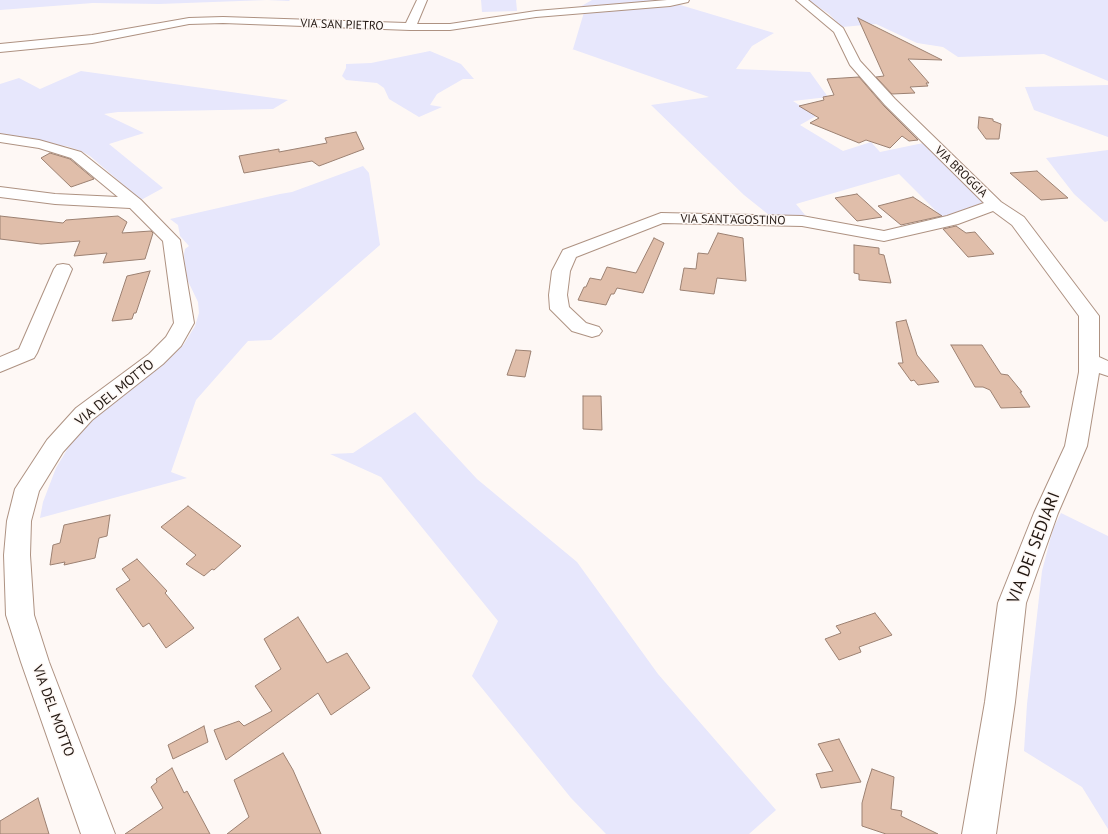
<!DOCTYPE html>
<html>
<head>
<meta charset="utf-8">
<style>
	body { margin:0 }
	canvas { display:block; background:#fef8f5 }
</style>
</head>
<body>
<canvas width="1108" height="834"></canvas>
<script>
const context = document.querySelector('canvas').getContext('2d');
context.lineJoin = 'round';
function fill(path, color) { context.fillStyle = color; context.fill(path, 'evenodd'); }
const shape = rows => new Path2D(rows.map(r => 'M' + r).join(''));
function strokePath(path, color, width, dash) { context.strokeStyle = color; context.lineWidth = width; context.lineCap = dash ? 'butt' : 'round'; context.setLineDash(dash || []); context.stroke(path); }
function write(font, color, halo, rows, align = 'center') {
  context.font = font + ' "PT Sans",sans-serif'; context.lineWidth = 3; context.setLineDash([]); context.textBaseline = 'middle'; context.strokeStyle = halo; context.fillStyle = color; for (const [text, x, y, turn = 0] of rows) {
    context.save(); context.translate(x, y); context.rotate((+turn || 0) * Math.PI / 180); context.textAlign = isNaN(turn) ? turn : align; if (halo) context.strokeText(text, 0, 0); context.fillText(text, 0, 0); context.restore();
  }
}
fill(shape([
	[0,0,290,0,289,1,267,0,159,4,93,3,0,10],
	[481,0,516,0,517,11,482,12],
	[592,0,676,0,677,4,774,33,752,46,736,69,810,72,828,97,793,101,816,116,800,125,843,151,871,142,880,152,928,142,997,207,946,221,899,174,796,204,810,221,769,215,744,195,651,105,709,97,572,49,573,49,585,9,578,8],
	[808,0,1108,0,1108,81,1044,54,958,57,943,47,917,43,876,24,842,27,829,14],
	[430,51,461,64,474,79,463,79,437,94,430,105,442,107,419,117,389,99,384,88,377,83,346,80,342,76,346,68,346,64,371,63],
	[81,71,288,100,273,109,118,112,104,114,144,133,109,144,163,188,141,200,90,156,81,151,66,146,48,145,0,136,0,84,19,78,40,89],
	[1108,85,1108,137,1034,110,1025,87],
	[1108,150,1108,221,1105,222,1074,194,1046,158],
	[363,166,369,173,380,245,271,340,248,341,196,400,171,472,187,478,40,518,43,502,56,468,71,443,94,414,172,356,184,344,195,326,199,313,198,302,185,275,184,254,185,249,189,246,180,236,178,225,170,219,280,194,292,192],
	[415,412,477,479,577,562,658,674,776,810,749,834,606,834,571,798,472,676,498,621,381,477,330,454,353,453],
	[1061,513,1108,536,1108,829,1082,787,1024,751,1027,704,1042,571,1053,529]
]), '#e7e7fc');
const building = shape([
	[858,18,942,60,908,59,929,83,926,83,928,86,910,87,915,93,892,94,876,77,884,76,858,18],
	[859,77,884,106,918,140,909,141,902,136,890,148,866,140,859,143,810,123,819,118,799,106,824,100,823,97,834,95,827,79,859,77],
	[979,117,993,119,993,121,1001,124,999,139,986,139,978,128,979,117],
	[356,132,364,149,319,166,312,161,244,173,239,156,279,149,279,152,327,143,325,138,356,132],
	[50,153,70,159,94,179,71,187,41,158,50,153],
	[1037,171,1068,198,1041,200,1010,173,1037,171],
	[857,194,867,203,882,217,857,221,835,198,857,194],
	[913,197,942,216,901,225,878,206,913,197],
	[0,216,63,223,66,220,118,216,127,222,122,233,151,231,153,233,145,259,103,263,107,253,74,256,80,241,41,244,0,239,0,216],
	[956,226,966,233,975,232,994,254,968,257,943,229,956,226],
	[718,233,743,238,746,281,717,278,714,294,680,290,684,268,696,269,698,253,708,254,718,233],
	[654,238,664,243,643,293,617,288,614,294,611,294,606,305,578,300,584,287,586,287,590,278,601,280,607,267,636,273,654,238],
	[854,245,879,248,879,254,884,255,891,283,859,280,859,274,854,273,854,245],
	[150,271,136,313,134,313,132,319,112,321,127,276,150,271],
	[906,320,917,355,939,382,918,385,914,380,911,381,898,363,903,363,896,322,906,320],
	[951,345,982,345,1001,374,1008,375,1022,392,1020,392,1030,407,1001,408,990,390,983,387,975,387,951,345],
	[516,350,531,351,525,377,507,375,516,350],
	[583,396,601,396,602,430,583,429,583,396],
	[188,506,241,546,214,570,212,569,204,576,186,564,196,555,161,527,188,506],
	[110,515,107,536,99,538,95,558,64,565,65,562,50,565,53,545,60,543,64,525,110,515],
	[137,559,167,591,165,593,194,628,166,648,149,623,143,627,116,589,130,580,122,569,137,559],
	[875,613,892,635,859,647,861,652,839,660,825,639,841,633,836,626,875,613],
	[298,617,327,663,347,653,370,688,331,715,318,693,226,760,214,730,239,721,244,726,272,711,255,686,281,669,264,639,298,617],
	[204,726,208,742,173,759,168,745,204,726],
	[839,739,861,782,821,788,816,774,833,771,818,744,839,739],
	[283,753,293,770,321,834,227,834,249,817,234,780,283,753],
	[172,768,184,793,187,791,210,834,125,834,163,808,151,787,157,782,156,779,172,768],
	[872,769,894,777,891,809,902,811,901,816,938,834,886,834,862,826,862,803,867,784,872,769],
	[38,798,49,834,0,834,0,821,38,798]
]);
fill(building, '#e0beaa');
strokePath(building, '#9c8172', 1);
const minor = shape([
	[417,0,427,0,417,24,450,24,536,11,667,0,689,0,688,2,670,6,536,17,450,30,410,30,223,23,189,24,92,43,0,52,0,44,92,35,189,18,223,17,406,23,417,0],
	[796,0,808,0,843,28,860,61,895,99,1001,202,1024,217,1099,316,1099,357,1108,361,1108,376,1099,373,1087,446,1058,513,1026,603,1015,702,996,834,962,834,985,702,998,603,1034,513,1065,446,1079,372,1079,316,1012,225,993,211,958,224,884,241,802,226,663,223,576,257,570,271,567,295,569,307,586,323,599,327,602,331,599,335,592,337,572,331,550,309,549,295,552,271,563,250,661,213,802,216,884,231,947,216,984,203,885,105,850,65,834,32,796,0],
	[0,134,39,140,81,152,141,200,180,240,194,323,181,346,163,364,92,420,63,452,39,491,31,521,30,555,34,615,49,662,115,834,81,834,21,662,6,615,4,555,7,521,15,489,47,440,76,408,149,354,166,337,174,323,163,241,130,208,55,204,0,197,0,187,55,194,118,197,71,158,39,148,0,142,0,134],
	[63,264,69,265,72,269,37,353,34,358,0,372,0,357,19,349,54,269,57,265,63,264]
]);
strokePath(minor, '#ae9282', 2);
fill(minor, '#fff');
write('12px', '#211711', '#fef8f5', [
	["VIA SAN PIETRO",342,25,2],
	["VIA BROGGIA",961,172,44],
	["VIA SANT'AGOSTINO",733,220,1]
]);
write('14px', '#211711', '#fef8f5', [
	["VIA DEL MOTTO",115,393,-39],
	["VIA DEL MOTTO",53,711,70]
]);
write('17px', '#211711', '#fef8f5', [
	["VIA DEI SEDIARI",1034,548,-69]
]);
</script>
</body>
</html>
